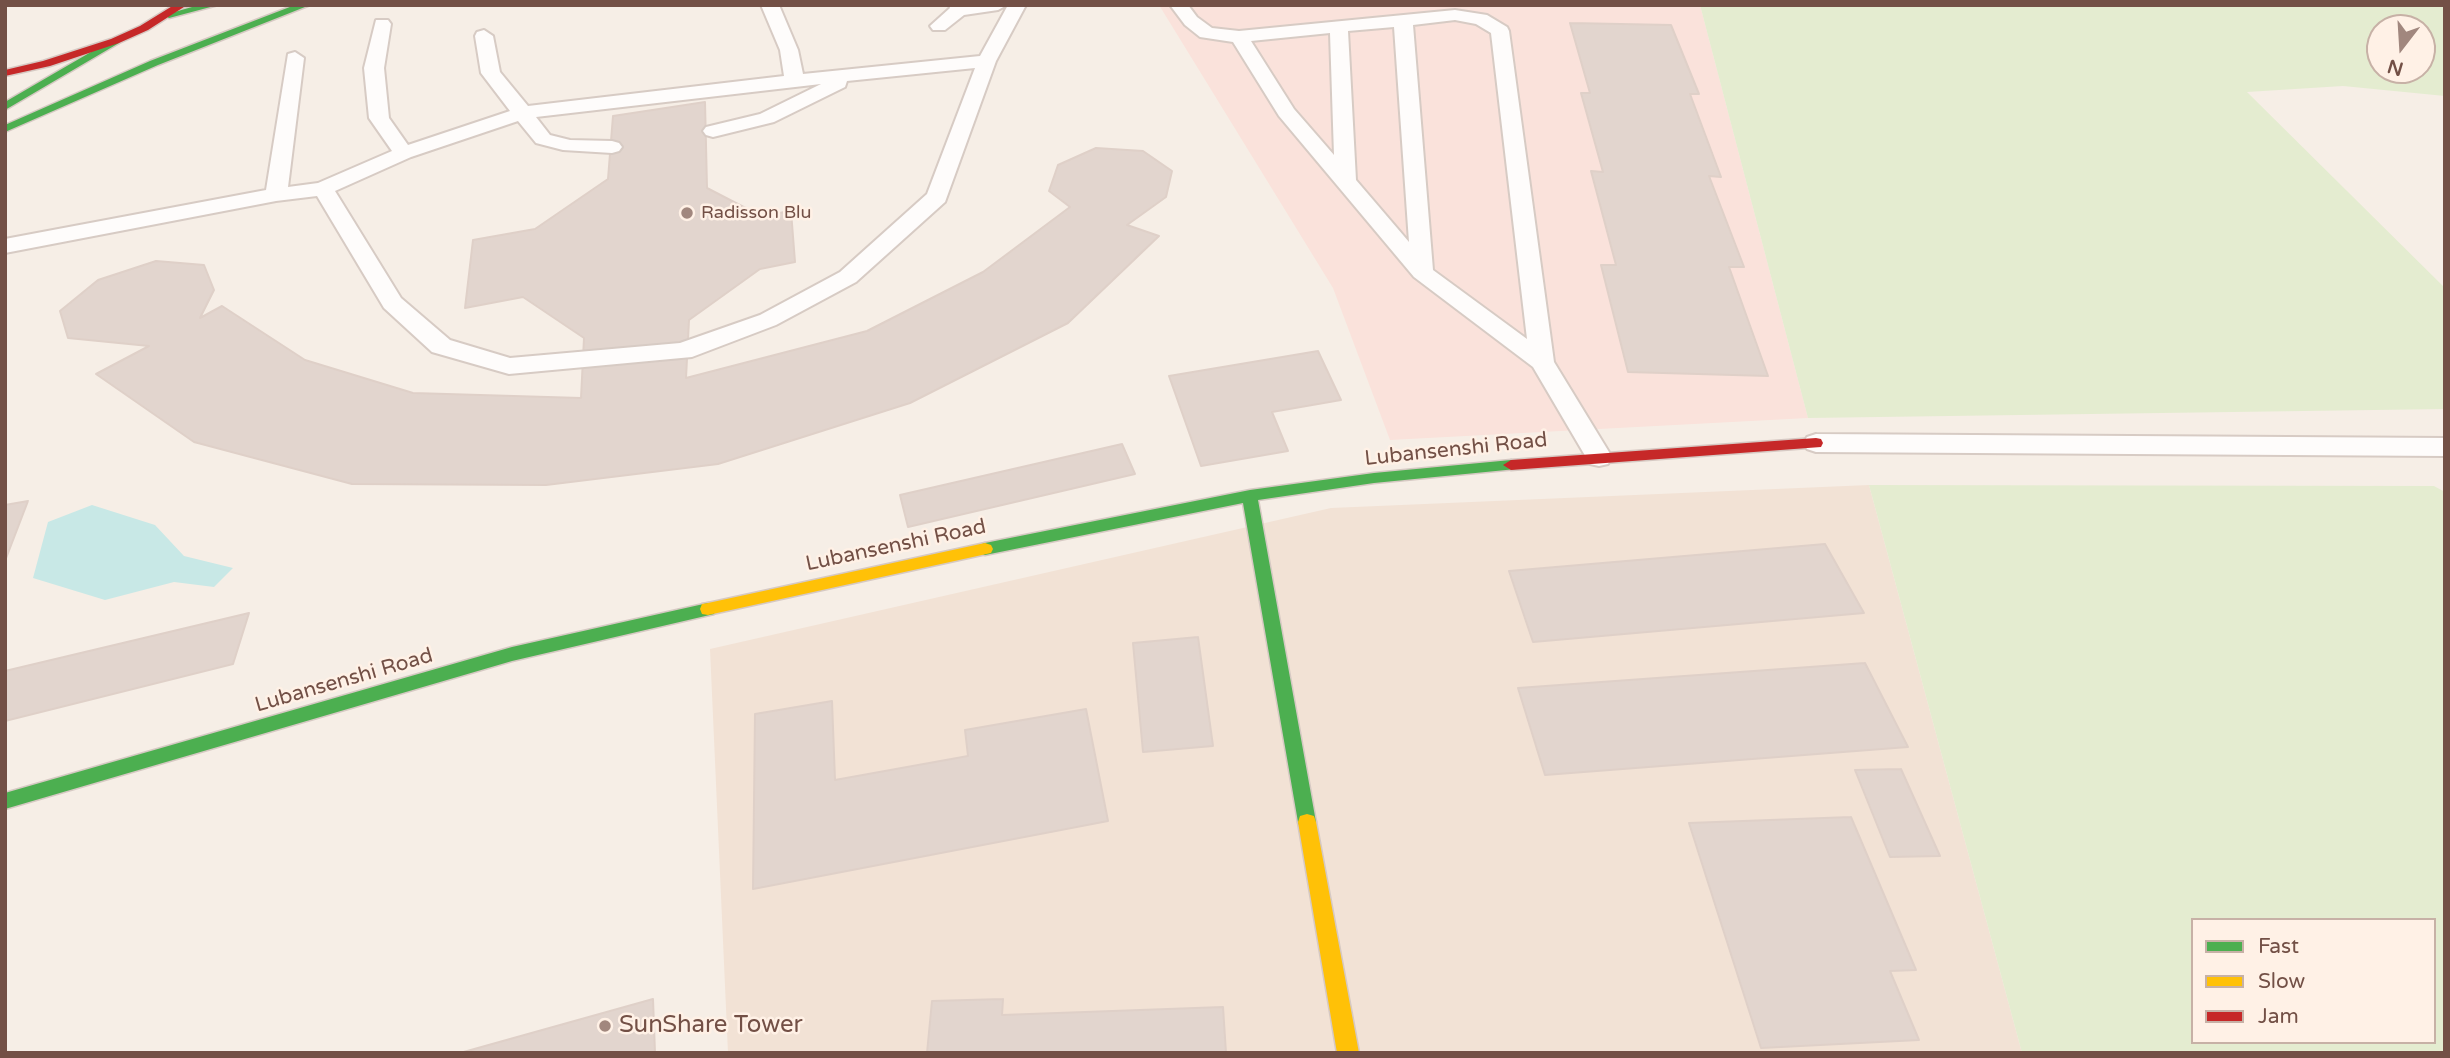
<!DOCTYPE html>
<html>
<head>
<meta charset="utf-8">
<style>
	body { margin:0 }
	#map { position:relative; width:2450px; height:1058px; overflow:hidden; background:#f6eee6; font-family:"Varela Round",sans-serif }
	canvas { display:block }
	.frame { position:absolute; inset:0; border:7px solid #735046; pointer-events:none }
	.legend { position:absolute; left:2191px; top:918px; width:245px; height:126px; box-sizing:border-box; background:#fff1e6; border:2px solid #c7b1a6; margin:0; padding:9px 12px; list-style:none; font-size:21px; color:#735046 }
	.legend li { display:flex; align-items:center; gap:14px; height:35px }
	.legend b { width:35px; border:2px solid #c7b1a6 }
	.north { position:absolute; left:2366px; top:14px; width:70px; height:70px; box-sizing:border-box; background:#fff1e6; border:2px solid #c7b1a6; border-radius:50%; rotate:197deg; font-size:19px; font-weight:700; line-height:28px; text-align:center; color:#735046 }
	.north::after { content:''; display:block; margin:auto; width:24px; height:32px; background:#a1877e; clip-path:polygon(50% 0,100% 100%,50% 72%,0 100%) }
</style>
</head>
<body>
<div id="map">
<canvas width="2450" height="1058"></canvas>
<div class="frame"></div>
<ul class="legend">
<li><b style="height:9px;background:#4caf50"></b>Fast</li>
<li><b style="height:9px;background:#ffc107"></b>Slow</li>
<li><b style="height:9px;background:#c62828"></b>Jam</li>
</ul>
<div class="north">N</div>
</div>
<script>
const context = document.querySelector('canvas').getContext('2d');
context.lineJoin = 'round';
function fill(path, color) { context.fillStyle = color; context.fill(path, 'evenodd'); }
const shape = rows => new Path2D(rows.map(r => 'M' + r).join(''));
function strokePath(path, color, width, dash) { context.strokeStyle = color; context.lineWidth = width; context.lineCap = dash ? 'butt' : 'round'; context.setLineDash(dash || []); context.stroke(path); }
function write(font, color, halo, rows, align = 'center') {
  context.font = font + ' "Varela Round",sans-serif'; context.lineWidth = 5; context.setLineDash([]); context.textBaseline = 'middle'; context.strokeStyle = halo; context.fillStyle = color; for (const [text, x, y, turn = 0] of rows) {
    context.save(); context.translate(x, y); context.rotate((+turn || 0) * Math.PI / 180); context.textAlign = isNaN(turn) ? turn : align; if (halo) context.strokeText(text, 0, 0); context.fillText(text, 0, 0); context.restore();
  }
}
fill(shape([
	[1869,485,2022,1053,728,1053,710,649,1331,508]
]), '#f2e2d5');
fill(shape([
	[1159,5,1700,5,1808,418,1390,440,1333,288]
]), '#fae2db');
fill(shape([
	[1700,5,2445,5,2445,96,2343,86,2247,92,2445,288,2445,409,1808,418],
	[2380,28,2422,28,2422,70,2380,70],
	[1869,485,2434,486,2445,492,2445,1053,2022,1053],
	[2193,920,2434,920,2434,1042,2193,1042]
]), '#e4ecd0');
fill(shape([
	[92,505,155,525,184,556,233,568,214,587,174,582,105,600,33,578,48,522]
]), '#c8e8e6');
const building = shape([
	[1570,23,1671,25,1699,94,1690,94,1721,177,1709,176,1744,267,1729,267,1768,376,1628,372,1601,265,1616,265,1591,171,1603,172,1581,93,1590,93,1570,23],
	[705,102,707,188,761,216,791,211,795,262,760,269,689,320,686,378,867,331,983,272,1070,207,1049,191,1058,165,1096,148,1143,151,1172,171,1166,197,1127,225,1159,236,1068,323,910,403,718,464,546,485,352,484,194,442,96,374,149,346,68,338,60,311,98,280,156,261,204,265,214,290,200,318,222,306,305,360,413,393,581,398,584,338,523,297,465,308,473,240,535,229,608,179,613,116,705,102],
	[1318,351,1341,400,1272,412,1288,451,1201,466,1169,376,1318,351],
	[1122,444,1135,474,908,527,900,495,1122,444],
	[28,501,5,561,5,505,28,501],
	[1825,544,1864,613,1533,642,1509,571,1825,544],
	[249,613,233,664,5,721,5,671,249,613],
	[1198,637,1213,746,1143,752,1133,643,1198,637],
	[1865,663,1908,747,1545,775,1518,688,1865,663],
	[832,701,835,780,968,756,965,730,1086,709,1108,821,753,889,755,714,832,701],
	[1901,769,1940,856,1890,857,1855,770,1901,769],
	[1851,817,1916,970,1890,971,1919,1040,1761,1048,1689,823,1851,817],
	[653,999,655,1053,460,1053,653,999],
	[1003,999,1002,1015,1223,1007,1226,1053,927,1053,932,1001,1003,999]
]);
fill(building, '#e2d5ce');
strokePath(building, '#dfd0c8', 2);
const lane = shape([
	[761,5,779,5,798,50,803,74,980,56,1008,5,1026,5,996,61,945,202,856,282,776,325,692,357,509,374,432,352,384,308,317,196,276,201,5,253,5,239,266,190,288,54,295,52,304,58,288,187,318,183,392,151,369,118,364,68,376,20,388,20,391,24,384,68,389,118,408,145,510,111,481,73,475,36,477,32,484,30,493,36,500,72,528,106,784,76,780,50,761,5],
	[975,68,927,194,840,272,760,315,680,343,510,358,450,340,401,298,335,191,411,157,518,121,536,143,563,150,612,153,619,151,622,147,619,143,612,141,570,140,550,135,536,117,821,84,760,114,706,127,703,131,706,135,713,137,774,122,845,87,847,81,975,68],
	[949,5,1007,5,998,10,964,15,945,30,933,30,930,26,950,8,949,5],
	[1170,5,1188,5,1197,17,1212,28,1239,31,1455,10,1487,15,1507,27,1509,31,1554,362,1612,457,1608,464,1599,466,1590,464,1533,367,1414,277,1279,116,1233,42,1200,37,1185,25,1170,5],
	[1455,20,1476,24,1491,33,1527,339,1433,270,1413,25,1455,20],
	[1394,27,1409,242,1356,180,1348,31,1394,27],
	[1330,33,1334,155,1294,109,1251,41,1330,33],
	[1816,434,2445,438,2445,456,1816,452,1807,449,1803,443,1807,437,1816,434]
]);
const fast = shape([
	[199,5,218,5,169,18,164,15,199,5],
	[295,5,310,5,158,65,5,132,5,125,150,61,295,5],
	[115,38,120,41,119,43,5,110,5,102,115,38],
	[1511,460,1519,465,1516,469,1374,483,1258,500,1316,822,1314,828,1307,830,1300,828,1298,822,1243,503,985,555,979,553,977,549,979,545,985,543,1250,490,1374,473,1511,460],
	[708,603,714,604,716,609,714,614,512,661,5,809,5,793,512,647,708,603]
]);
const slow = shape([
	[985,543,991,545,993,549,991,553,708,615,702,614,700,609,702,604,708,603,985,543],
	[1307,814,1314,816,1316,822,1359,1053,1337,1053,1298,822,1300,816,1307,814]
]);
const jam = shape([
	[174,5,187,5,148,30,119,43,50,66,5,76,5,70,43,61,111,39,140,26,174,5],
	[1816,438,1821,439,1823,443,1821,447,1511,470,1503,465,1511,460,1816,438]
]);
strokePath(lane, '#d7cbc4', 4);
strokePath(fast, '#d6c9c3', 3);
strokePath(slow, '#d6c9c3', 3);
strokePath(jam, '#d6c9c3', 3);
fill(lane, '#fefcfb');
fill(fast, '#4caf50');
fill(slow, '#ffc107');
fill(jam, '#c62828');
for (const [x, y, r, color] of [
	[687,213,7,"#a1877e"],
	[605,1026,7,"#a1877e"]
]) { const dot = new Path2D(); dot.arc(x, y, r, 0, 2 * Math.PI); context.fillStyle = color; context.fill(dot); strokePath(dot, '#fff1e6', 2.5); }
write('18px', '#735046', '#fff1e6', [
	["Radisson Blu",701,213]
], 'left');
write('21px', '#735046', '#fff1e6', [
	["Lubansenshi Road",1456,450,-6],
	["Lubansenshi Road",896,546,-12],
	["Lubansenshi Road",344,681,-16]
]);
write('24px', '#735046', '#fff1e6', [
	["SunShare Tower",619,1026]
], 'left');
</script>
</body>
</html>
